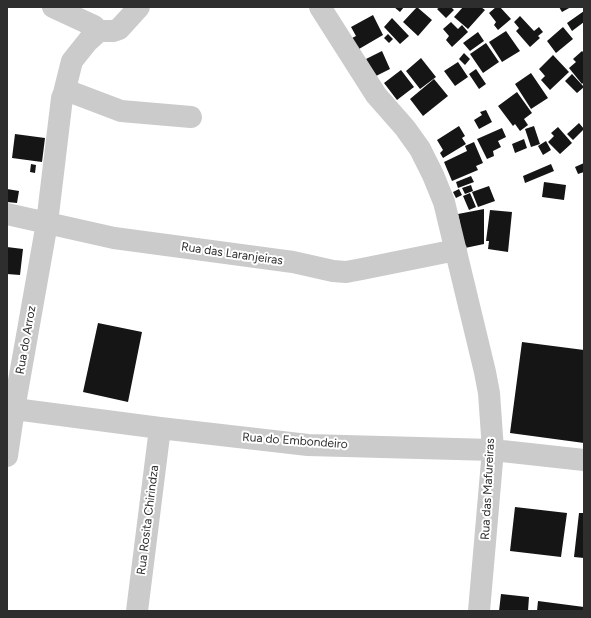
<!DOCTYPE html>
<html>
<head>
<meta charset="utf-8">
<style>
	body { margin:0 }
	#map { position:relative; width:591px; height:618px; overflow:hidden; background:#fff; font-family:Figtree,sans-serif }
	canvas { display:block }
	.frame { position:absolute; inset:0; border:8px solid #2e2e2e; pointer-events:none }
</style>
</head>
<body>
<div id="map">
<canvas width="591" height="618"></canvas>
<div class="frame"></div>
</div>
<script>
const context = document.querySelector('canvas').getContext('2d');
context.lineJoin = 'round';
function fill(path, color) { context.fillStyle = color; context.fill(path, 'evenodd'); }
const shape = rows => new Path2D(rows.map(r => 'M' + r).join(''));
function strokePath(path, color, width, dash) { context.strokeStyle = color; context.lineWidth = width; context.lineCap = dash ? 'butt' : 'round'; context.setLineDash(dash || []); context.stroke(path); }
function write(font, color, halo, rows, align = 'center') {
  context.font = font + ' Figtree,sans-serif'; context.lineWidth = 4; context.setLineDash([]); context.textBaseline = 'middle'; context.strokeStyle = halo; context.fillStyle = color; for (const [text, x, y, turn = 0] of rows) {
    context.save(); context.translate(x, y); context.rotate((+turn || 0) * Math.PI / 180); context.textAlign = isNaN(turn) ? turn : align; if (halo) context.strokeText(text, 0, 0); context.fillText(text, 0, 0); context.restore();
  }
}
fill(shape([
	[394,7,404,7,400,12],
	[417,7,432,20,418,36,403,22],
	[440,7,451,7,454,10,446,18,437,9],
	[463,7,481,7,485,10,468,29,454,17],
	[496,7,500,7,511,19,498,30,494,25,496,22,489,13],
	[559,7,571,7,562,12],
	[584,11,584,22,572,31,567,23],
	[373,15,383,35,359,49,352,38,356,36,351,27],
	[520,16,534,31,539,27,543,32,538,36,540,38,530,47,516,31,519,28,514,22],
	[392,18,409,36,400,44,384,27],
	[451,22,458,29,462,25,468,32,452,47,446,40,449,36,443,29],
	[563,27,573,39,556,53,547,41],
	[506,31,520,51,502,62,489,42],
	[478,32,484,41,470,51,463,43],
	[388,34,393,39,389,43,384,38],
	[486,43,499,62,483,73,470,54],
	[382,51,390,69,374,77,366,59],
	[582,51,584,53,584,82,582,84,569,68,576,62,573,59],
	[464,53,470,59,465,65,459,59],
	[553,55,569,72,550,90,541,80,545,76,539,69],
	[421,58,436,77,420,89,406,71],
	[458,62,468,77,455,86,444,71],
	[476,69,486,84,479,89,469,74],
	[401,70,414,87,397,100,384,83],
	[531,73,548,98,531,109,515,84],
	[572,74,584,87,577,93,565,81],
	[434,79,448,96,423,116,410,99],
	[517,92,532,113,524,119,528,125,520,131,515,124,513,126,498,106],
	[486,110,492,122,479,129,474,120,482,115,480,112],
	[579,123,584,129,573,140,567,134],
	[459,126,465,136,462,138,466,144,443,158,440,153,443,150,437,140],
	[534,126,540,144,531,147,525,129],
	[558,127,572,143,560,154,548,142,554,136,551,133],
	[502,128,506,137,498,141,501,147,493,151,494,156,487,159,477,139],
	[15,134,45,138,42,162,12,158],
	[524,139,527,148,515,153,512,144],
	[546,141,551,150,543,155,538,146],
	[474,142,483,163,476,166,478,170,452,181,444,162,467,151,465,146],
	[584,163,584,172,578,174,575,167],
	[31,164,36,165,35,173,30,172],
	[551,164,554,171,525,183,523,176],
	[471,176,474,182,458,188,456,182],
	[544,182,566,185,564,200,542,197],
	[471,185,473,191,465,194,462,188],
	[489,186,495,201,478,207,472,192],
	[7,189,19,191,17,203,7,202],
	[459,189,462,195,456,198,453,192],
	[470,193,476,207,469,210,463,196],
	[484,209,484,244,465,248,458,214],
	[490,210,512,212,508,252,488,249,489,241,486,241],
	[7,247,23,249,20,275,7,274],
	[98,323,142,332,128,402,83,392],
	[522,342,584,350,584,443,510,433],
	[515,507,567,513,561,557,510,551],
	[579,513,584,513,584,558,574,557],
	[501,594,529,597,528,611,499,611],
	[538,601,584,607,584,611,537,611]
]), '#151515');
strokePath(shape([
	[53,7,94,26,99,31],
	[320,7,376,95,405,128,420,149,433,175,444,202,485,372,489,393,493,450,479,611],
	[64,93,72,61,88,41,99,31,113,31,119,29,139,7],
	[7,214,114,238,293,262,333,271,346,272,362,269,456,250],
	[7,408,160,428,308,445,493,450,584,460],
	[7,456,14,409,47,223,62,98,64,93,71,92,121,111,191,117],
	[137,611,160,428]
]), '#cbcbcb', 22);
write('12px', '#2e2e2e', '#fff', [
	["Rua das Laranjeiras",232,254,8],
	["Rua do Arroz",26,340,-80],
	["Rua do Embondeiro",295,441,4],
	["Rua das Mafureiras",488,489,-87],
	["Rua Rosita Chirindza",148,520,-83]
]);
</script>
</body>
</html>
